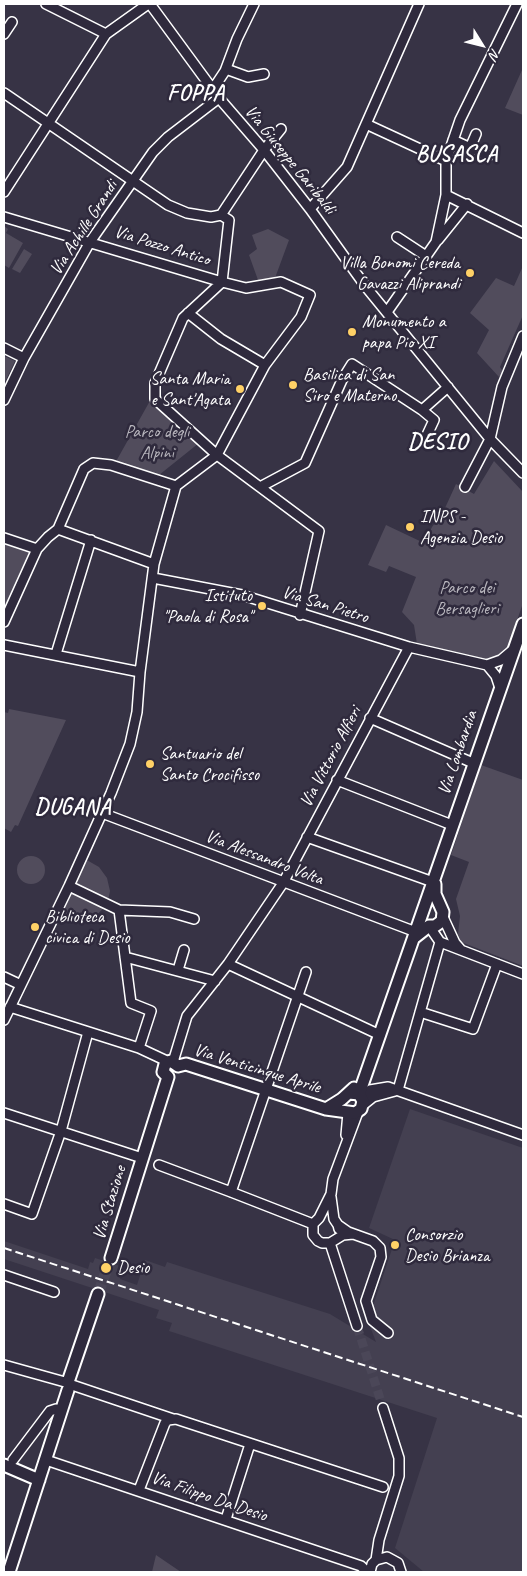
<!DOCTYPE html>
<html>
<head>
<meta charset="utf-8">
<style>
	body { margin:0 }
	#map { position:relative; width:527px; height:1576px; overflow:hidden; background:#373345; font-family:Caveat,sans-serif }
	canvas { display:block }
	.frame { position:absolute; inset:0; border:5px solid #fff; pointer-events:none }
	.north { position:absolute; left:457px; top:20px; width:50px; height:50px; -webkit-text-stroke:4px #2f2a3d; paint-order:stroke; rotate:126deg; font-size:14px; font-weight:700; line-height:20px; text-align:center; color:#fff }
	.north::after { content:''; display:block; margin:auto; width:18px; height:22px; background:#fff; clip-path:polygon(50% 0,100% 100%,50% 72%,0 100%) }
</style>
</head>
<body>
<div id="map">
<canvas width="527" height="1576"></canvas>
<div class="frame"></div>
<div class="north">N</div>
</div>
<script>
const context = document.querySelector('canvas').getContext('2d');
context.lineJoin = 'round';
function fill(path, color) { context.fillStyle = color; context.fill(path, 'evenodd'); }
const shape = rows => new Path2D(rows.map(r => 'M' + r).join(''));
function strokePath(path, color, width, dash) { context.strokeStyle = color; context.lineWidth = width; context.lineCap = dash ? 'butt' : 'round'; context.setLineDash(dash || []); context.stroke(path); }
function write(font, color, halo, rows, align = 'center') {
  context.font = font + ' Caveat,sans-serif'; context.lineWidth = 5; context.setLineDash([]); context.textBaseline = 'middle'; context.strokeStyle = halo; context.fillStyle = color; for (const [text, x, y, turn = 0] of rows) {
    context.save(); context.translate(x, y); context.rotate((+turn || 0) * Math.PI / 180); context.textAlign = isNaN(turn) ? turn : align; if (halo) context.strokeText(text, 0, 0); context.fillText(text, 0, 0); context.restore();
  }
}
fill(shape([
	[410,1109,523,1148,523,1572,424,1572,395,1548,437,1418,169,1331,172,1323,156,1318,159,1310,4,1259,4,1241,88,1269,90,1262,93,1263,95,1258,120,1266,119,1271,122,1272,120,1279,137,1285,145,1260,165,1267,167,1262,330,1314,376,1342,368,1321,395,1240,369,1228]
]), '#444051');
fill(shape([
	[522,70,523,70,523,115,505,108],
	[4,226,8,229,6,233,23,243,9,268,4,265],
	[268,229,289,240,275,278,258,280,249,255,257,249,252,235],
	[24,249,32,254,20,273,12,269],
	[523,266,523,315,500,367,503,372,499,377,477,353,489,330,470,313,496,278,514,286],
	[4,356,15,361,4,384],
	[151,399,199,443,154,479,114,465],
	[494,461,523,492,523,603,510,641,510,644,505,652,497,657,483,660,417,644,414,625,402,612,416,577,389,566,386,572,368,565,386,525,424,543,432,527,438,519,440,519,456,484,474,494],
	[4,538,37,549,4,622],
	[9,709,66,720,18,826,15,825,11,832,4,828,4,712,8,713],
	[481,765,523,780,523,966,461,942,458,934,460,916,456,899,469,862,451,855],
	'17 870a14 14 0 1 1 28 0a14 14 0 1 1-28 0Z',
	[85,859,99,867,107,878,110,891,108,901,73,885],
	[71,891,105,907,92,919,81,922,59,916],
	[156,1555,181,1572,152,1572]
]), '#514c5c');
strokePath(shape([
	[357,1326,383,1408]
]), '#4b4758', 9, [9, 4.5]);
strokePath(shape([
	[98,1294,111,1258]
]), '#4b4758', 11, [11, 5.5]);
const street = shape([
	[46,4,106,34],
	[150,4,219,98,264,150,310,209,366,287,490,439,523,473],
	[4,34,12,22],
	[226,69,248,77,264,74],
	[213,89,225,71,237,39,254,4],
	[4,93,168,205,187,213,211,217,221,215],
	[366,124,446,161],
	[453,140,488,156],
	[470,148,476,134],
	[4,192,106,34,148,4],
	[446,195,523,233],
	[310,209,347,167,419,4],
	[221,215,229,220,222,282,183,318,155,383,155,399,217,455,319,531,300,615],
	[221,215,264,150,281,129],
	[4,217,222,282,246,288,281,282,310,295,301,317,265,365,217,455,176,486,154,564,140,672,137,712,130,744,111,793,69,886,4,1020],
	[397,237,426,256],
	[438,240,467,204],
	[387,312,436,242,446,195,446,161,460,120,517,4],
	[188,313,221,339,265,365],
	[4,348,24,358],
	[4,400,24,358,90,242,153,152,168,137,219,98],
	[422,410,434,420,427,435],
	[260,487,305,463,342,380,352,364,422,410,448,387],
	[465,487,490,439,502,387,523,336],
	[58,529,84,469,93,463,111,465,176,486],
	[58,529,154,564],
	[4,538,37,549],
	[153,578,242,595,409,647,487,665,501,660,514,649],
	[4,622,37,549,48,537,58,529],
	[4,645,140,672],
	[56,654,91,540],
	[487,665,496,676,500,688],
	[370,718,473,763],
	[337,780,452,825],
	[102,813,416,932],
	[307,837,433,882],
	[69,886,119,910,131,1003,151,1011,139,1048],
	[119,910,170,912,194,919],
	[443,917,455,943,461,950],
	[429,926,440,942,523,974],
	[125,957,215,981],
	[228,964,380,1035],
	[178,970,184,950],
	[4,977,21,985],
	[10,1007,139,1048,169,1062],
	[420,1012,473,1029,497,964],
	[173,1062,187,1016,228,964,283,883,409,647],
	[398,1090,440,942],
	[360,1096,370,1090,388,1087,523,1135],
	[363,1105,373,1097,395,1091],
	[4,1113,142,1158],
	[346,1135,348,1113],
	[159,1165,231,1192,313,1224],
	[231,1192,306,972],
	[331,1197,334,1219,338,1225,339,1229],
	[4,1204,32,1214,61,1131,88,1032],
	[313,1224,319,1218,331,1194,333,1179,358,1112],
	[313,1224,313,1235,318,1241,322,1243,330,1243,343,1235,353,1234],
	[338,1225,348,1232,373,1241,380,1248,381,1257,366,1301,372,1320,388,1333],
	[330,1243,357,1326],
	[4,1275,54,1292],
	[4,1365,65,1382],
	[72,1385,173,1419],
	[165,1423,168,1420,176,1419,383,1487],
	[13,1460,50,1411,56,1409,61,1411],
	[46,1460,361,1566,367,1572],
	[139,1490,165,1423],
	[226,1519,250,1444],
	[376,1560,379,1540,399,1476,399,1458,383,1408],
	[370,1572,372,1564,376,1560,387,1557,398,1563,401,1572]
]);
const secondary = shape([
	[415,937,429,926,435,926,442,921,443,912,435,894,435,884],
	[178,1066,186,1064,326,1109,355,1113,361,1109,363,1101,359,1094,349,1093],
	[168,1077,163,1072,165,1064,171,1061,178,1066],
	[359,1094,523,624],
	[326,1109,342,1099,354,1088],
	[111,1258,168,1077],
	[68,1382,98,1294],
	[4,1465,39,1480],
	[9,1572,68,1390]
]);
strokePath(street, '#fff', 12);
strokePath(secondary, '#fff', 15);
strokePath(street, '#2f2a3d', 9);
strokePath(secondary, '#2f2a3d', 11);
strokePath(shape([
	[4,1248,523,1417]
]), '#fff', 2, [8, 4]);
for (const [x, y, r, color] of [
	[470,273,5,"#ffd166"],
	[352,332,5,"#ffd166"],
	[293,385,5,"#ffd166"],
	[240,389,5,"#ffd166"],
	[410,527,5,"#ffd166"],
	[262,606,5,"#ffd166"],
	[150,764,5,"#ffd166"],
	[35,927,5,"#ffd166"],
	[395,1245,5,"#ffd166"],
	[106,1268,6,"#ffd166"]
]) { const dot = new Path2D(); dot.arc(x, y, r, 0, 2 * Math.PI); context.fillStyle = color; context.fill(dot); strokePath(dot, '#2f2a3d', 2); }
write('18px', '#fff', '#2f2a3d', [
	["Via Giuseppe Garibaldi",290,160,51],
	["Via Achille Grandi",84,228,-57],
	["Via Pozzo Antico",162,246,17],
	["Via San Pietro",325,605,17],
	["Via Lombardia",458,753,-71],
	["Via Vittorio Alfieri",331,757,-62],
	["Via Alessandro Volta",264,858,21],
	["Via Venticinque Aprile",257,1069,17],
	["Via Stazione",110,1203,-73],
	["Via Filippo Da Desio",209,1497,19]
]);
write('18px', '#fff', '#2f2a3d', [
	["Villa Bonomi Cereda",460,263,"right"],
	["Gavazzi Aliprandi",460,284,"right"],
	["Monumento a",362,322],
	["papa Pio XI",362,343],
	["Basilica di San",303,375],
	["Siro e Materno",303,396],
	["Santa Maria",230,379,"right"],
	["e Sant'Agata",230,400,"right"],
	["INPS -",420,517],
	["Agenzia Desio",420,538],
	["Istituto",252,596,"right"],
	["\"Paola di Rosa\"",252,617,"right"],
	["Santuario del",160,754],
	["Santo Crocifisso",160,775],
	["Biblioteca",45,917],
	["civica di Desio",45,938],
	["Consorzio",405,1235],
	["Desio Brianza",405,1256],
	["Desio",117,1268]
], 'left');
write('18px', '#b9b7be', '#2f2a3d', [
	["Parco degli",157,432],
	["Alpini",157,453],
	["Parco dei",467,588],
	["Bersaglieri",467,609]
]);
context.letterSpacing = '1px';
write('bold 22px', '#fff', '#2f2a3d', [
	["FOPPA",196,94],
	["BUSASCA",457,155],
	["DESIO",438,443],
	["DUGANA",73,808]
]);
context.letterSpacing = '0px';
</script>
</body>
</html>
